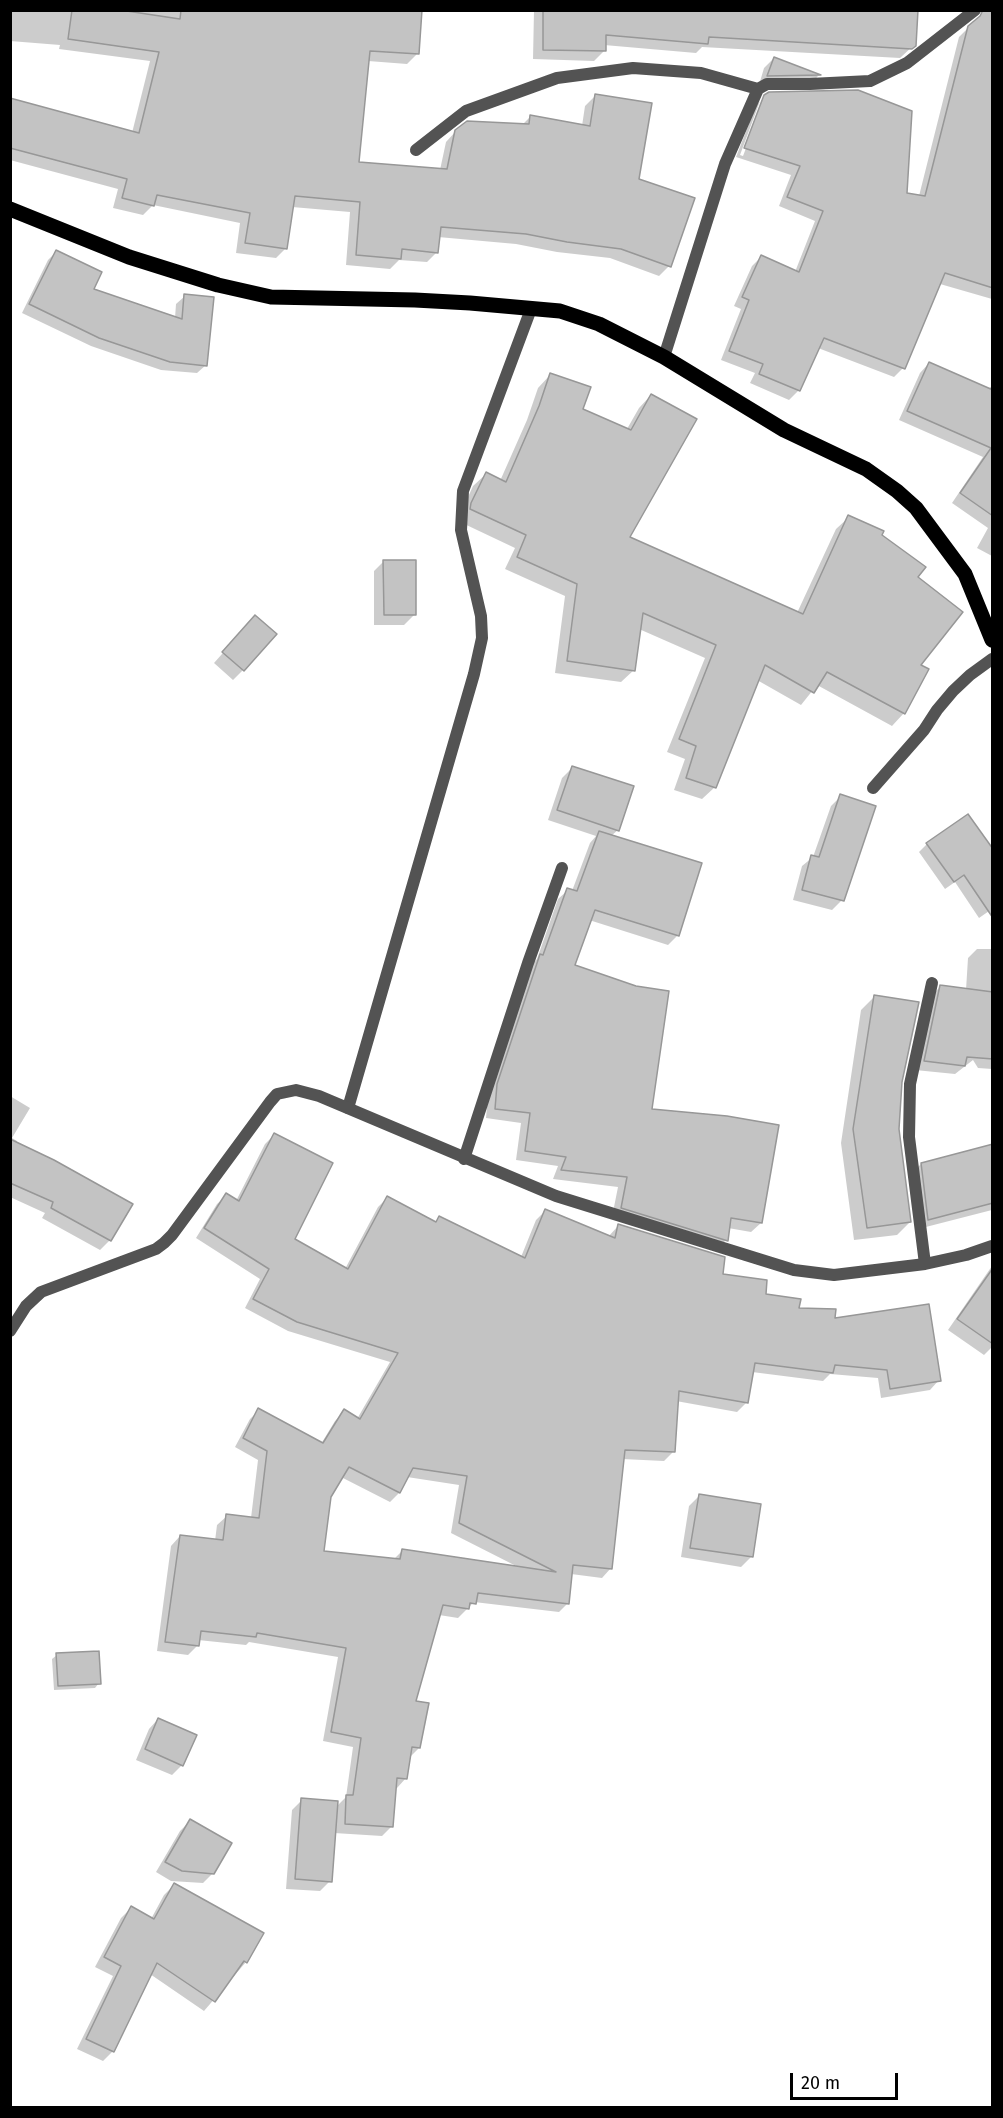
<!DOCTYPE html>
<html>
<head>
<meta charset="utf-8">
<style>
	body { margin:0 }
	#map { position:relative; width:1003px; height:2118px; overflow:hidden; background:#fff; font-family:"Fira Sans",sans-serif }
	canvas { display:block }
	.frame { position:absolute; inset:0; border:12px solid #000; pointer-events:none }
	.scale { position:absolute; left:790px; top:2073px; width:108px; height:27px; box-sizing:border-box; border:3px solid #000; border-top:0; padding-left:8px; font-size:18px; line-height:21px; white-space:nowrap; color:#000; -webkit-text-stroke:4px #fff; paint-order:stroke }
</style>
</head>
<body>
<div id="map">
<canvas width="1003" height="2118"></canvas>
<div class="frame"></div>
<div class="scale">20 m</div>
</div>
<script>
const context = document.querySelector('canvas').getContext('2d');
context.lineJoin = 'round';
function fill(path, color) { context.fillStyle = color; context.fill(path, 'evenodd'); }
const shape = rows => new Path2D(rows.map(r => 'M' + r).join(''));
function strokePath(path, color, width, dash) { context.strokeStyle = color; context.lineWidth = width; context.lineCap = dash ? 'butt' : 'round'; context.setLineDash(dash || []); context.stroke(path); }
fill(shape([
	[10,10,420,10,417,54,407,64,368,61,358,164,440,170,446,142,456,131,522,125,531,116,582,126,585,106,595,96,637,180,669,266,659,276,610,258,557,252,516,244,438,237,437,252,427,262,399,260,390,269,346,265,350,212,292,207,286,248,276,258,236,253,240,223,153,205,143,215,113,208,118,189,10,160,10,100,132,133,150,61,59,49,60,45,10,41],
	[534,10,916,10,914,45,900,58,702,47,696,53,604,45,604,51,594,61,533,59],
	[969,27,992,28,992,299,940,284,903,368,894,377,818,348,798,391,789,400,750,383,755,373,721,360,741,309,734,306,752,266,761,257,795,272,815,221,779,206,791,175,736,157,756,106,760,101,740,155,743,156,764,101,761,101,765,96,906,194,919,196,959,37],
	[774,58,818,76,810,85,759,85,764,68],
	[56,252,92,289,175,318,176,304,185,296,206,365,197,373,161,370,91,346,22,313,48,260],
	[929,363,988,389,992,386,992,556,977,548,988,528,952,503,983,457,899,420,920,373],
	[550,375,581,410,627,429,639,408,651,395,628,538,797,613,836,529,849,517,881,535,915,578,919,665,904,713,892,726,817,685,801,705,757,680,715,787,702,799,674,790,685,759,667,752,705,658,639,629,634,670,621,682,555,673,565,596,505,569,515,548,458,521,459,517,473,486,486,474,500,481,527,420,538,388],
	[384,561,414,615,404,625,374,625,374,571],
	[246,627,243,670,233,680,214,663],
	[572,768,618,830,611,836,678,935,668,945,589,920,573,966,651,1110,761,1223,751,1232,728,1228,726,1240,716,1250,612,1217,618,1187,553,1179,558,1166,516,1160,521,1123,486,1118,488,1095,531,965,537,959,558,899,568,890,572,891,590,843,596,836,548,820,562,778],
	[841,796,842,900,832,910,793,900,802,866,813,857,831,806],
	[967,816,992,909,979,918,955,882,945,889,919,852,927,844],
	[977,949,992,949,992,1069,978,1068,973,1060,955,1074,915,1070,931,996,940,987,966,990,968,958],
	[874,997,900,1082,897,1129,910,1222,897,1235,854,1240,841,1143,861,1010],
	[10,1096,30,1108,12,1138,17,1141,16,1143,110,1240,100,1250,42,1218,45,1213,10,1197],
	[274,1135,293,1240,345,1269,378,1207,387,1198,434,1223,439,1218,521,1257,536,1220,545,1211,608,1237,618,1226,764,1295,798,1309,834,1320,939,1380,930,1390,881,1398,878,1378,830,1374,823,1381,752,1372,747,1402,737,1412,676,1401,673,1452,664,1461,622,1459,611,1568,602,1578,571,1574,568,1603,559,1612,474,1602,458,1618,439,1615,414,1702,419,1748,409,1758,406,1778,397,1788,394,1787,392,1826,382,1836,334,1833,330,1881,320,1891,286,1889,292,1810,302,1800,336,1807,346,1797,353,1747,323,1741,338,1657,249,1642,246,1645,198,1640,197,1646,188,1655,157,1651,171,1546,180,1536,215,1541,217,1525,227,1516,251,1518,258,1460,235,1447,250,1419,259,1410,321,1444,335,1421,345,1411,357,1419,390,1362,288,1331,245,1308,260,1279,196,1238,217,1204,227,1195,236,1201,265,1144],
	[341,1477,390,1502,399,1493,407,1477,459,1485,451,1533,520,1568,402,1551,393,1560,322,1552,329,1496],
	[992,1146,992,1210,918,1229,911,1174,921,1164],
	[992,1266,992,1347,984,1355,948,1330],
	[699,1496,751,1557,741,1567,681,1557,689,1506],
	[57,1655,99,1683,95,1688,54,1690,52,1659],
	[158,1719,182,1765,172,1775,136,1760,149,1729],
	[190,1821,213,1873,203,1883,171,1881,156,1872,180,1831],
	[174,1885,246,1962,204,2011,150,1974,113,2051,103,2061,77,2049,113,1976,95,1967,121,1918,131,1908,151,1919,164,1895]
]), '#0003');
const building = shape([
	[72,10,120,10,180,19,181,10,422,10,419,54,370,51,359,162,447,169,455,130,467,121,529,124,530,115,590,126,595,94,652,103,639,179,695,198,671,267,621,249,567,242,526,234,441,227,438,253,402,249,401,259,356,255,360,202,295,196,287,249,245,243,250,213,157,195,154,206,122,198,127,179,10,148,10,98,139,133,159,52,68,39,72,10],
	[543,10,918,10,916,46,912,49,709,37,708,44,606,35,606,51,543,50,543,10],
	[983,10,993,10,993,288,945,273,905,369,824,338,800,391,759,374,763,364,729,351,749,300,742,297,761,255,799,272,823,211,787,197,800,166,744,148,764,95,769,92,858,90,912,111,907,193,925,196,968,26,980,16,983,10],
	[774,57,821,75,767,76,774,57],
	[56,250,102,272,94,289,182,319,184,294,214,297,207,366,170,362,99,338,29,304,56,250],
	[929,362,993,390,993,516,960,493,991,448,907,411,929,362],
	[550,373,591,387,583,409,631,430,651,394,697,419,630,537,803,614,848,515,884,531,882,535,926,567,918,577,963,612,921,665,929,669,905,714,827,672,814,693,765,665,716,788,686,778,696,746,679,739,716,645,643,613,635,671,567,661,577,584,517,557,526,535,470,509,471,503,486,472,506,482,539,406,550,373],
	[383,560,416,560,416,615,384,615,383,560],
	[255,615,277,634,244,671,222,652,255,615],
	[572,766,634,786,619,831,557,810,572,766],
	[840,794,876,806,844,901,802,890,811,855,819,857,840,794],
	[968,814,993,849,993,918,964,875,954,882,926,843,968,814],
	[599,831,702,863,679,936,595,910,575,965,636,986,669,991,652,1109,727,1116,779,1125,762,1223,731,1218,728,1241,621,1208,627,1177,561,1170,566,1157,525,1151,530,1113,495,1109,497,1084,540,954,543,955,567,888,577,891,599,831],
	[940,985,993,992,993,1059,967,1057,965,1066,924,1061,940,985],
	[874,995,919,1002,902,1082,899,1129,911,1222,867,1228,853,1129,874,995],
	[274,1133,333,1163,295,1239,348,1269,387,1196,436,1222,439,1216,525,1258,545,1209,615,1238,618,1224,725,1257,723,1274,767,1280,766,1294,801,1299,799,1308,836,1309,835,1318,929,1304,941,1381,890,1389,887,1370,835,1365,833,1373,755,1363,748,1403,679,1391,675,1452,625,1450,612,1569,573,1565,569,1604,478,1593,476,1604,470,1603,469,1609,443,1605,416,1701,429,1703,420,1748,412,1747,407,1779,397,1778,393,1827,345,1824,346,1795,353,1795,361,1738,331,1732,346,1648,257,1633,256,1637,201,1631,199,1646,165,1642,180,1535,223,1540,226,1514,259,1518,267,1451,243,1438,258,1408,323,1443,344,1409,360,1419,398,1353,297,1322,253,1299,269,1269,204,1228,226,1193,239,1201,274,1133],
	[349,1467,400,1493,413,1468,467,1476,459,1523,556,1572,402,1549,400,1559,324,1551,331,1497,349,1467],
	[10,1139,54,1160,133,1204,111,1241,51,1208,53,1202,10,1183,10,1139],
	[993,1144,993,1203,928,1220,921,1163,993,1144],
	[993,1268,993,1344,957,1319,993,1268],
	[699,1494,761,1504,753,1557,690,1548,699,1494],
	[99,1651,101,1684,58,1686,56,1653,99,1651],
	[158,1718,197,1735,183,1766,145,1749,158,1718],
	[301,1798,338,1801,332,1882,295,1879,301,1798],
	[190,1819,232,1843,214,1874,182,1871,165,1862,190,1819],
	[174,1883,264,1933,247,1963,244,1961,215,2002,157,1963,114,2052,86,2039,121,1966,104,1957,131,1906,154,1919,174,1883]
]);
fill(building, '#c3c3c3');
strokePath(building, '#979797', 1.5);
strokePath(shape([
	[348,1108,474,674,482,638,481,616,461,530,463,491,531,309]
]), '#535353', 12);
strokePath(shape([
	[416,150,466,111,557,78,633,68,701,73,758,89],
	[664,357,725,164,758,89,767,84,810,84,870,81,907,63,975,10],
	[873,788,924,730,937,710,953,691,970,675,992,659],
	[464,1159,528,963,562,868],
	[925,1264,909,1137,910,1084,932,983],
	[10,1331,26,1306,41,1292,156,1249,164,1243,172,1235,270,1102,277,1094,296,1090,319,1096,556,1196,794,1270,834,1275,925,1264,966,1255,992,1246]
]), '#535353', 12);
strokePath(shape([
	[10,209,129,257,218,285,271,297,415,300,470,303,560,311,599,324,664,357,784,430,866,469,897,491,916,508,965,574,992,640]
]), '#000', 15);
</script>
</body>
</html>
